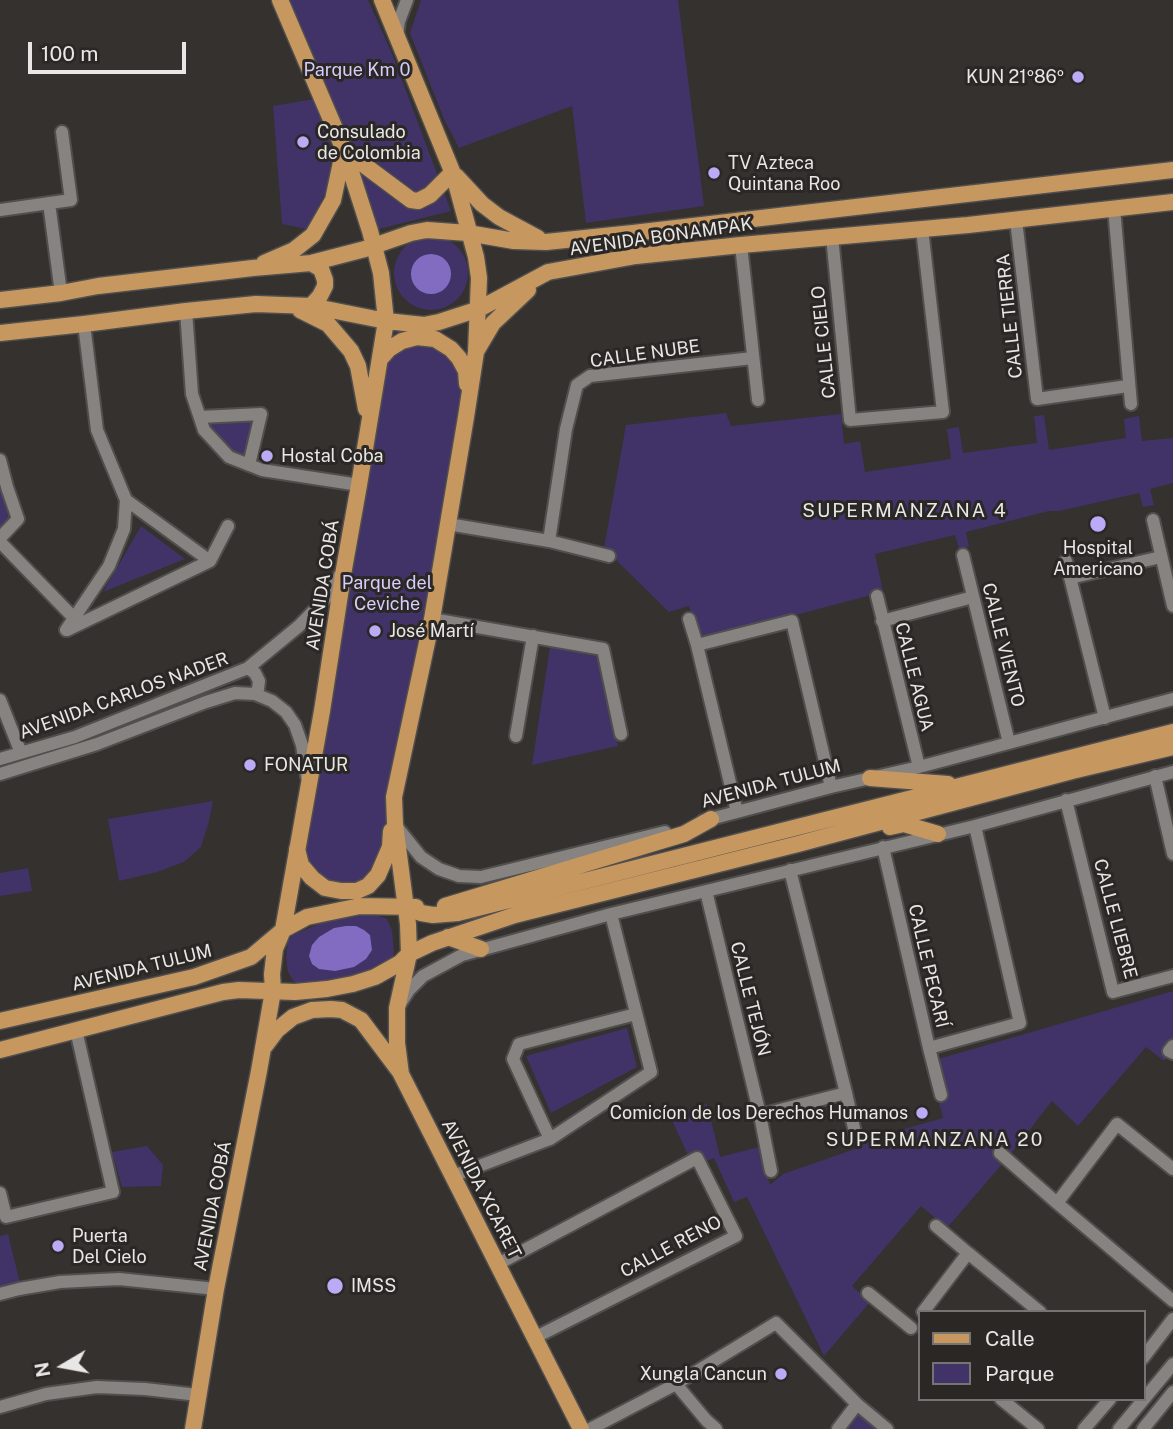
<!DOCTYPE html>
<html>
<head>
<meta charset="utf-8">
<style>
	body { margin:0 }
	#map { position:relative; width:1173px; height:1429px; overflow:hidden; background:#34312e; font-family:"Public Sans",sans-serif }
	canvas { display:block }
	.legend { position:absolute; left:918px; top:1310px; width:228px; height:91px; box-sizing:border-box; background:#2a2725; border:2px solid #767472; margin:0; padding:9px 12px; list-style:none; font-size:21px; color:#e8e7e5 }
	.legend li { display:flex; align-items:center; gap:14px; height:35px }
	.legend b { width:35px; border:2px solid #767472 }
	.north { position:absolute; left:28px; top:1331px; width:70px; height:70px; -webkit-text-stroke:5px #2a2725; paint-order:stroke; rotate:260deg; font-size:19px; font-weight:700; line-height:28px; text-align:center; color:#e8e7e5 }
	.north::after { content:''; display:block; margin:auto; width:24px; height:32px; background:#e8e7e5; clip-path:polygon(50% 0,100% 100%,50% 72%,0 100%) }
	.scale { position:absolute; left:28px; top:42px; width:158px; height:32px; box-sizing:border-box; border:4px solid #e8e7e5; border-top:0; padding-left:9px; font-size:21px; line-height:24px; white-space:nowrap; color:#e8e7e5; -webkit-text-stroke:5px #2a2725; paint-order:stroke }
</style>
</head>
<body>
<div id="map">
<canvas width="1173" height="1429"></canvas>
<ul class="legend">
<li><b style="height:9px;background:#c79760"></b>Calle</li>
<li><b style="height:19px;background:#413367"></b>Parque</li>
</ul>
<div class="north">N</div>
<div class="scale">100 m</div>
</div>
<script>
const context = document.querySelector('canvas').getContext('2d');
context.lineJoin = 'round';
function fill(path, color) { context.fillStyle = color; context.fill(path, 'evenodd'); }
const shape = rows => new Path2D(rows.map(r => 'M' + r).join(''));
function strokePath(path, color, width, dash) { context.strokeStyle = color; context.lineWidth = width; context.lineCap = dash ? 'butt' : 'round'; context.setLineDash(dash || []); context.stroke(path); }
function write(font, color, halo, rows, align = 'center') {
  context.font = font + ' "Public Sans",sans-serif'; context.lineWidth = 6; context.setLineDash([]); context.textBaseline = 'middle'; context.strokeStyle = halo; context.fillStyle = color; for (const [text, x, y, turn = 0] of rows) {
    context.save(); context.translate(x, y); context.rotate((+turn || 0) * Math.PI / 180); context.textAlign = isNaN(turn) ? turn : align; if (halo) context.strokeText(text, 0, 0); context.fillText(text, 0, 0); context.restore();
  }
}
fill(shape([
	[288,0,368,0,393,56,451,211,379,229],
	[421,0,678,0,704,206,586,223,572,106,459,148,444,119,410,33],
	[320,98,332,153,328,187,307,229,282,224,273,106],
	'394 273a37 37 0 1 1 74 0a37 37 0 1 1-74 0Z',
	[431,341,466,371,426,600,415,654,382,856,375,871,355,886,336,887,317,878,302,851,387,364,408,343],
	[726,413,731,426,841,414,844,444,860,441,865,472,951,459,947,429,959,427,963,453,1037,443,1034,416,1044,415,1049,450,1126,438,1124,419,1139,416,1142,441,1173,438,1173,483,1150,489,1154,505,1143,507,1139,493,1059,511,1049,511,966,532,969,547,959,549,955,535,875,554,883,592,700,640,689,606,669,612,616,560,617,553,604,548,626,425],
	[257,418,244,459,230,455,203,420],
	[0,474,14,516,1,529,0,528],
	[141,526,185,559,103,592],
	[550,647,601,657,618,746,532,765],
	[213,801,209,821,201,847,184,862,157,872,119,881,108,819],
	[28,868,32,891,0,896,0,873],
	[361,914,379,916,387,919,392,930,394,952,393,958,383,966,347,979,306,983,294,982,288,972,286,957,288,940,293,935,328,920],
	[1173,991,1173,1050,1164,1061,1146,1047,1078,1126,1052,1101,1009,1156,947,1228,921,1206,852,1286,870,1302,824,1356,747,1197,734,1202,714,1158,693,1166,670,1116,707,1104,720,1157,759,1147,770,1185,783,1174,855,1149,866,1140,943,1118,928,1062],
	[627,1028,637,1067,551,1113,526,1056],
	[147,1146,163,1165,161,1186,122,1187,112,1152],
	[8,1234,20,1283,0,1288,0,1236],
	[862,1409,887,1429,838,1429]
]), '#413367');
fill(shape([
	'411 274a20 20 0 1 1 40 0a20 20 0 1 1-40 0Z',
	[346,926,356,926,364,930,370,935,372,950,366,959,354,967,335,971,319,969,312,964,309,956,312,945,319,937,334,928]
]), '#826cc2');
const minor = shape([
	[397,36,399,21,407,0],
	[49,203,61,293],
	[1114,208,1131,404],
	[0,210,71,200,62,132],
	[1016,220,1037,399,1128,386],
	[832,236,850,420,943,412,922,229],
	[741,245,758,400],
	[186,311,192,394,204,430,229,457,262,470,359,485],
	[200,417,261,414,249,465],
	[0,460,7,487,18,519,0,538],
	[126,500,210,561],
	[1153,520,1173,606],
	[448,524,549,541,609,556],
	[549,541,566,429,577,385,590,376,753,358],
	[0,542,74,618],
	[963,555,1009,743],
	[1066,561,1105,718],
	[1070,578,1161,557],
	[877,596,919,767],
	[432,619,603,649,621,734],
	[689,619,697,645],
	[882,621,973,597],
	[66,630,109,566,124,529,126,500,97,430,84,324],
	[67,630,210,561,228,526],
	[248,668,255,673,259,681,258,689,255,694],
	[0,700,21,753],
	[516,736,533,636],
	[0,759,75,737,248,668,299,626,329,595,340,575],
	[0,774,97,744,206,702,235,693,255,694,272,701,286,712,295,725,302,745,307,777],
	[1155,776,1173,854],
	[1066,800,1113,992,1173,976],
	[737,812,697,645,792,621,831,787],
	[703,821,831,787,919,767,1173,699],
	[397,827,421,857,439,869,459,876,481,877,665,832],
	[883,847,929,1048,1020,1023,975,826],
	[706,891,760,1115,846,1093,790,870],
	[400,1004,409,990,423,976,462,955,611,914,975,826,1173,772],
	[1173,1046,1169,1051,1173,1053],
	[929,1048,941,1095],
	[846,1093,856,1137],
	[760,1115,771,1171],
	[550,1139,513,1059,519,1044,636,1014],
	[1000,1153,1057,1203],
	[1173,1169,1117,1124,1057,1203,1173,1301],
	[453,1176,550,1139,651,1072,611,914],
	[0,1193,6,1217,113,1192,76,1030],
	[936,1226,968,1253],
	[498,1264,697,1158,736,1236,534,1338],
	[868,1293,911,1328],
	[0,1294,19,1289,60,1282,119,1279,216,1289],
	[923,1312,968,1253,1040,1312],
	[1143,1358,1173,1319],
	[676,1384,706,1420,716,1429],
	[1001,1399,1038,1429],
	[0,1407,46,1394,97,1387,145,1389,198,1395],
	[590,1429,676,1384,776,1323,857,1404,887,1429],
	[838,1429,857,1404],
	[1084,1429,1110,1399],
	[1119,1429,1173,1364],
	[1143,1429,1173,1392]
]);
const major = shape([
	[382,0,454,176,476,257,479,278,476,352,466,417,432,619,394,797,395,824,408,924,409,954,397,1008,397,1043,401,1074,581,1429],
	[344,150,411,200,418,201,430,195,452,173],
	[456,176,482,204,499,217,538,238],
	[264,263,294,250,313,235,333,200,343,153],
	[311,263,321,269,325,280,325,286,320,296,311,306],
	[0,300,61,293,98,286,253,268,311,263,365,249,411,233,427,230,468,233,514,241,546,242,633,233,1173,170],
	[300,310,328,324,351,351,358,366,366,409],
	[0,333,84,324,186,311,256,304,311,306,386,321,424,325,439,322,479,309,548,272,636,256,741,245,968,225,1173,202],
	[477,350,493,323,528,290],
	[381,358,389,349,402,341,417,337,435,339,451,349,459,358,466,371,467,384],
	[870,778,948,784],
	[890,827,904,824,938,834],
	[297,849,301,865,312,878,325,888,341,891,357,891,368,886,378,875,390,847,391,831],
	[445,906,684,834,711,819],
	[406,907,421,913,433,915,458,913,1173,732],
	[448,937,481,949],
	[0,1021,194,977,251,957,283,930,307,917,360,906,416,907],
	[265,1046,277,1030,293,1017,312,1010,331,1009,342,1010,361,1020,400,1072],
	[0,1050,223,992,239,990,295,992,327,989,353,984,375,977,400,963,409,954,432,943,515,915,798,844,1072,771,1173,747],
	[193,1429,216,1289,259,1071,273,991,272,974,275,949,283,930,322,711,344,569,359,485,386,321,381,273,370,231,344,150,280,0]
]);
strokePath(minor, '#504f4d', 16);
strokePath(major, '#504f4d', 19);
strokePath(minor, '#868380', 12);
strokePath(major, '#c79760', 16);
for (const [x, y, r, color] of [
	[1078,77,7,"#bbaaf6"],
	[303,142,7,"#bbaaf6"],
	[714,173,7,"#bbaaf6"],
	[267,456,7,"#bbaaf6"],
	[1098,524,9,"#bbaaf6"],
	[375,631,7,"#bbaaf6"],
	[250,765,7,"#bbaaf6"],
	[922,1113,7,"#bbaaf6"],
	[58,1246,7,"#bbaaf6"],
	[335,1286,9,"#bbaaf6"],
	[781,1374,7,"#bbaaf6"]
]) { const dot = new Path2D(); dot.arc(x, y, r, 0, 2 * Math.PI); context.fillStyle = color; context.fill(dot); strokePath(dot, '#2a2725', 2.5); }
write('18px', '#d6cdfb', '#2a2725', [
	["Parque Km 0",357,70],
	["Parque del",387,583],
	["Ceviche",387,604]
]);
write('18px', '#e8e7e5', '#2a2725', [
	["KUN 21º86º",1064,77,"right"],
	["Consulado",317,132],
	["de Colombia",317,153],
	["TV Azteca",728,163],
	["Quintana Roo",728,184],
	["Hostal Coba",281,456],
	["Hospital",1098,548,"center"],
	["Americano",1098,569,"center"],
	["José Martí",389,631],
	["FONATUR",264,765],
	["Comicíon de los Derechos Humanos",908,1113,"right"],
	["Puerta",72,1236],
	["Del Cielo",72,1257],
	["IMSS",351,1286],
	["Xungla Cancun",767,1374,"right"]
], 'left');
write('18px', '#e8e7e5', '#2a2725', [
	["AVENIDA BONAMPAK",661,237,-8],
	["CALLE TIERRA",1010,316,-96],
	["CALLE CIELO",824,342,-96],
	["CALLE NUBE",645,354,-8],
	["AVENIDA COBÁ",323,585,-81],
	["CALLE VIENTO",1003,645,76],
	["CALLE AGUA",914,677,76],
	["AVENIDA CARLOS NADER",124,696,-20],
	["AVENIDA TULUM",771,784,-15],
	["CALLE LIEBRE",1115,919,75],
	["CALLE PECARÍ",928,966,77],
	["AVENIDA TULUM",142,968,-14],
	["CALLE TEJÓN",750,999,76],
	["AVENIDA XCARET",481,1189,63],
	["AVENIDA COBÁ",213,1206,-79],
	["CALLE RENO",671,1247,-28]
]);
context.letterSpacing = '2px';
write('19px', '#e8e7e5', '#2a2725', [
	["SUPERMANZANA 4",905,511],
	["SUPERMANZANA 20",935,1140]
]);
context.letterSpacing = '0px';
</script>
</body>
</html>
